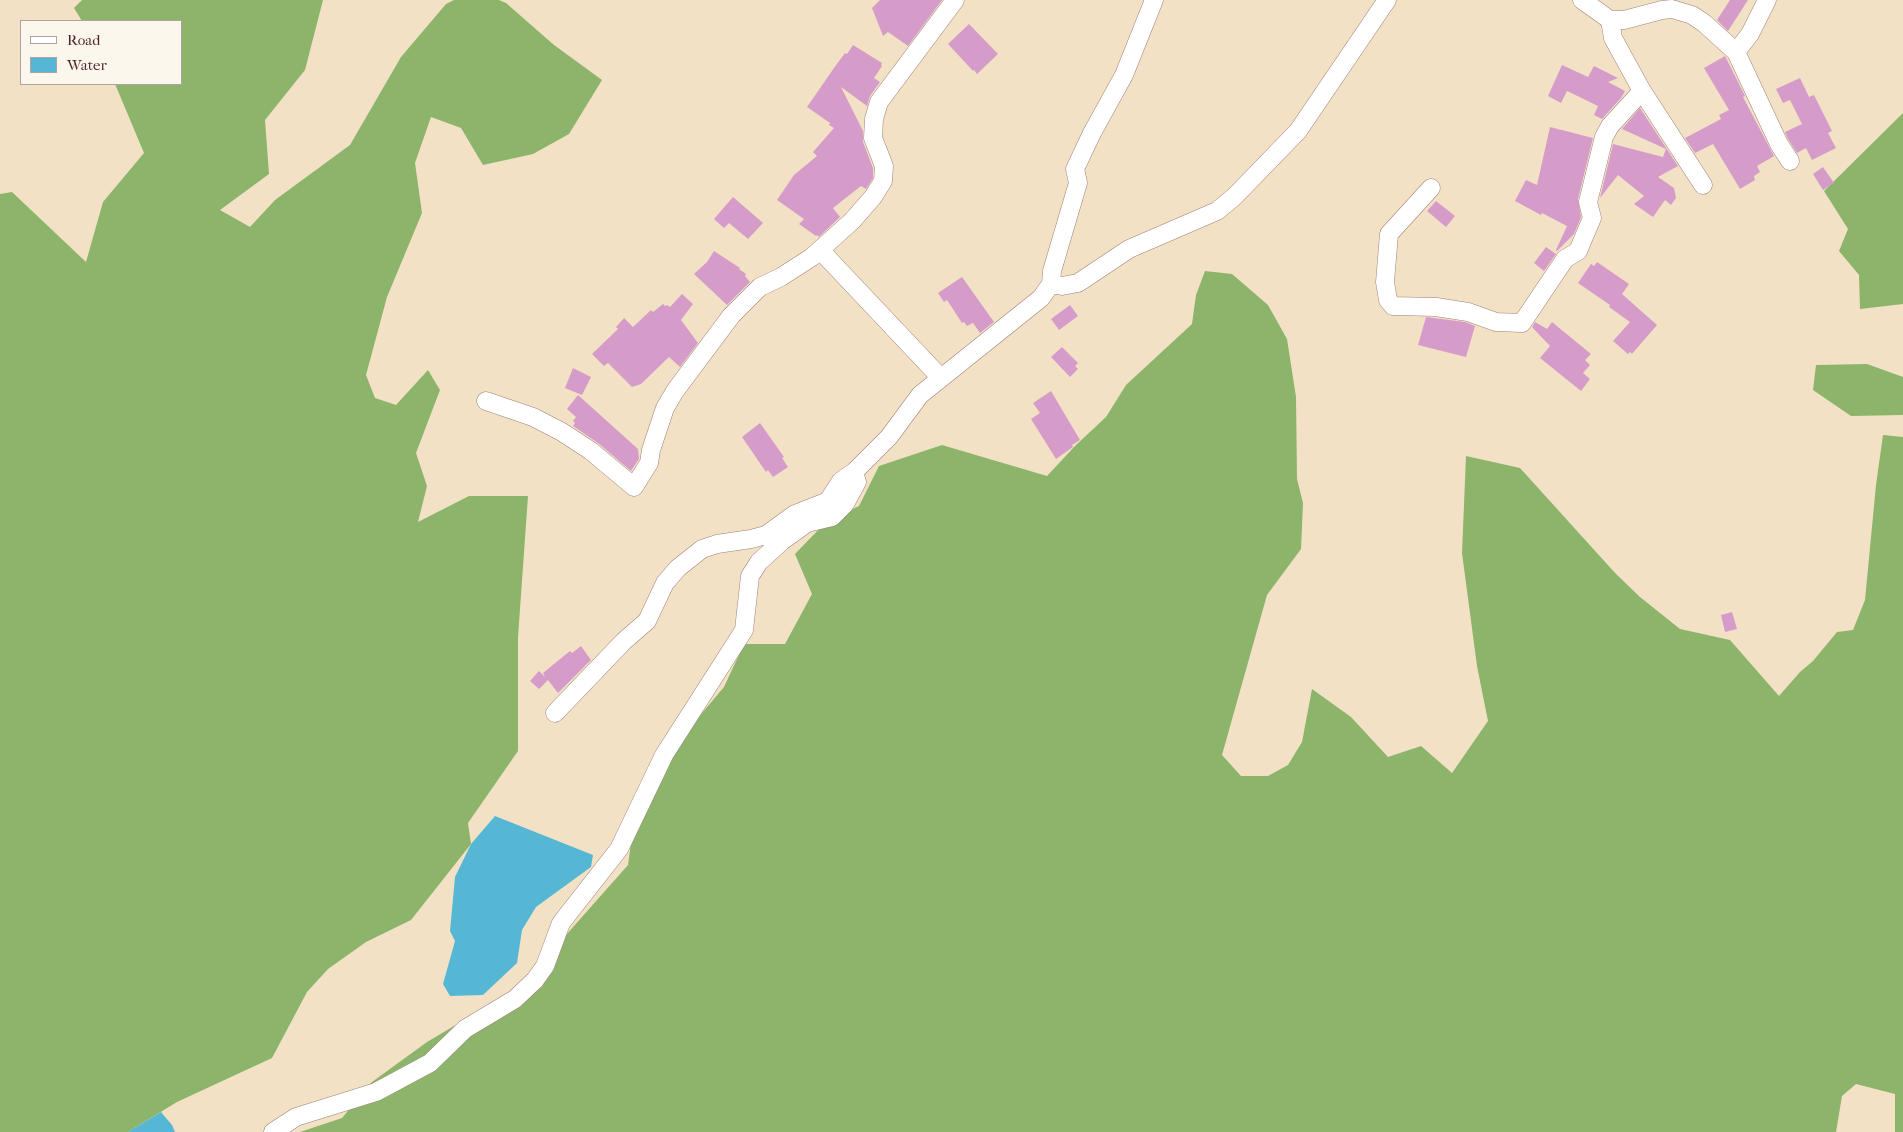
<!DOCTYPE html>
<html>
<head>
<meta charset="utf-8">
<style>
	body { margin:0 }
	#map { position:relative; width:1903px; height:1132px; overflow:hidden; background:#f3e1c6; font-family:"IM FELL French Canon",serif }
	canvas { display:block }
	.legend { position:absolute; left:20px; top:20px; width:162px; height:65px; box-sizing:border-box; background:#fbf7ec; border:1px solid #b4a19f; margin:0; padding:6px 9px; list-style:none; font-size:15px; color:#4a1f2b }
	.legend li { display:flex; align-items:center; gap:10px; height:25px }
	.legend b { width:25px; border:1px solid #b4a19f }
</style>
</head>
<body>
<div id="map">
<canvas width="1903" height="1132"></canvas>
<ul class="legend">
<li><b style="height:6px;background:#fff"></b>Road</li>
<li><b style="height:14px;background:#56b7d5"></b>Water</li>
</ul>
</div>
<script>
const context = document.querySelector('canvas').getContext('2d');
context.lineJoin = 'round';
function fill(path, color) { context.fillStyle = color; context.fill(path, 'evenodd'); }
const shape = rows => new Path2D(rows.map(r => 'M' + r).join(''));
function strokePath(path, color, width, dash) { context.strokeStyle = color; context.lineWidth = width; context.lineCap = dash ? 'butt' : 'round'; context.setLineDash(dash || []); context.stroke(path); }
fill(shape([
	[82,0,323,0,305,70,265,120,269,174,220,210,250,227,275,200,350,145,401,57,446,4,454,0,499,0,506,3,554,45,602,80,569,134,533,154,483,165,461,128,431,117,415,163,422,213,387,297,366,375,375,398,396,405,428,370,440,390,416,453,427,486,418,522,469,496,528,496,518,637,518,751,468,823,471,844,411,920,366,942,328,969,307,992,272,1058,177,1102,128,1132,0,1132,0,194,12,192,86,262,103,202,144,153,115,84,181,84,181,21,82,21,74,8],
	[1903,113,1903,304,1860,309,1859,275,1839,251,1848,229,1824,191],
	[1205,271,1232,274,1268,305,1287,339,1296,397,1297,479,1303,503,1301,549,1267,595,1222,755,1241,776,1268,776,1288,765,1302,742,1312,689,1351,717,1388,757,1421,746,1452,773,1488,721,1477,666,1462,553,1466,456,1520,468,1616,574,1640,597,1680,629,1730,640,1779,696,1800,672,1813,661,1837,632,1853,630,1865,600,1876,485,1883,435,1903,437,1903,1132,1895,1132,1895,1094,1856,1084,1842,1096,1836,1132,300,1132,342,1118,372,1082,427,1042,464,1020,503,1015,542,987,566,935,628,865,631,843,671,750,724,687,744,644,785,644,812,594,795,554,826,522,859,506,879,466,942,445,1047,476,1075,446,1106,417,1126,385,1192,324,1196,295],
	[1867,364,1903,377,1903,415,1851,416,1813,390,1816,365]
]), '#8cb46a');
fill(shape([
	[495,816,593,855,591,867,536,907,522,930,517,963,483,995,450,996,443,984,455,941,450,931,455,877,471,844],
	[161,1112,172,1125,175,1132,128,1132]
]), '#56b7d5');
fill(shape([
	[880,0,942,0,908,46,888,32,883,36,872,8],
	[1730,0,1748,0,1728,31,1717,20],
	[969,24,998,54,977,74,974,70,973,71,948,44],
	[853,45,882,63,881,65,882,66,874,78,880,82,870,96,867,106,841,87,863,131,863,142,873,168,873,178,866,189,861,186,833,208,840,217,819,237,817,235,816,236,799,224,804,219,777,200,794,175,817,156,813,152,834,128,829,125,830,123,807,107,834,68,845,53,847,54],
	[1725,56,1745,96,1743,97,1774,156,1757,166,1760,172,1754,176,1755,180,1740,189,1713,144,1695,153,1685,138,1721,119,1719,115,1729,110,1704,68],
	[1562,65,1588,77,1594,66,1618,78,1608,82,1625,91,1621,98,1602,119,1594,115,1598,106,1567,91,1561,103,1548,96],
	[1800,78,1809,97,1814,95,1832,131,1828,133,1836,148,1812,160,1806,148,1797,153,1788,139,1785,132,1802,124,1790,100,1783,103,1776,89],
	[1640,108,1678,166,1658,177,1674,188,1676,198,1671,205,1665,200,1653,217,1634,204,1644,196,1618,175,1600,198,1613,144,1663,157,1666,149,1622,129],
	[1550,127,1593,138,1578,199,1581,217,1574,234,1557,251,1556,250,1567,226,1542,213,1541,215,1515,201,1526,180,1537,185],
	[1823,167,1834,183,1823,190,1813,174],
	[733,197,763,223,748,239,729,223,724,228,714,219],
	[1436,201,1455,216,1446,227,1427,211],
	[1546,247,1556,254,1544,271,1534,263],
	[714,251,740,268,739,269,746,274,745,276,750,282,727,305,694,274,707,262],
	[1597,262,1629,284,1622,294,1657,325,1632,354,1630,352,1628,354,1613,341,1630,322,1609,307,1610,305,1578,283,1591,264,1594,266],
	[962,277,994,322,980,333,973,323,967,326,964,322,962,323,947,300,944,302,938,293],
	[682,294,693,304,681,320,698,343,680,367,669,357,641,384,632,387,608,363,604,366,592,354,618,329,616,327,624,318,633,327,651,310,653,312,663,304,665,306,667,305,670,307],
	[1070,305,1078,316,1059,330,1051,319],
	[1426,317,1465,322,1475,326,1466,357,1418,345],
	[1535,322,1547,329,1552,322,1591,354,1585,360,1590,365,1583,373,1590,379,1581,391,1540,358,1550,346,1532,327],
	[1062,347,1078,363,1075,366,1078,369,1070,377,1051,357],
	[573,368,591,377,582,395,565,388],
	[1051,391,1080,440,1072,445,1073,447,1056,459,1031,419,1040,413,1033,403],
	[578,395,638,449,639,459,631,471,598,443,573,426,575,423,573,421,576,417,567,409],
	[760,423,784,457,782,458,788,467,773,477,768,470,766,472,742,437],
	[1732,612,1737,629,1725,632,1721,615],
	[581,646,591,660,558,693,548,680,539,689,530,681,539,671,545,677,543,673,570,651,572,653]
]), '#d59cc9');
const street = shape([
	[1582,0,1610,20,1624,20,1662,10,1672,9,1692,15,1704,23,1736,52,1779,144,1790,161],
	[1610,20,1613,38,1642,91,1703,185],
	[1736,52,1750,34,1767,0],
	[1431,188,1389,234,1385,282,1388,300,1393,306,1436,307,1468,312,1496,322,1522,323,1565,259,1578,251,1592,218,1588,202,1604,137,1610,126,1642,91],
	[820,250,940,377],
	[1051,284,1052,271,1078,183,1075,169,1092,133,1124,75,1154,0],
	[486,401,533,417,562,432,591,451,634,487,649,463,651,450,665,408,675,391,731,316,760,287,781,277,812,257,852,221,873,197,883,181,884,166,873,138,874,119,879,102,955,0],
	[555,713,624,641,647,621,665,583,678,568,702,549,717,544,751,539,766,535,795,514,828,501,841,481,854,472,889,437,920,395,1041,298,1051,284,1062,286,1078,283,1129,249,1217,211,1234,197,1298,131,1387,0],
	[273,1132,296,1117,376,1092,430,1063,465,1029,515,999,535,980,545,966,561,923,619,849,664,755,744,630,750,576,759,562,782,541,807,523,832,517,845,504,857,482,854,472]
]);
strokePath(street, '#9e8078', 19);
strokePath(street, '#fff', 18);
</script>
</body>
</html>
